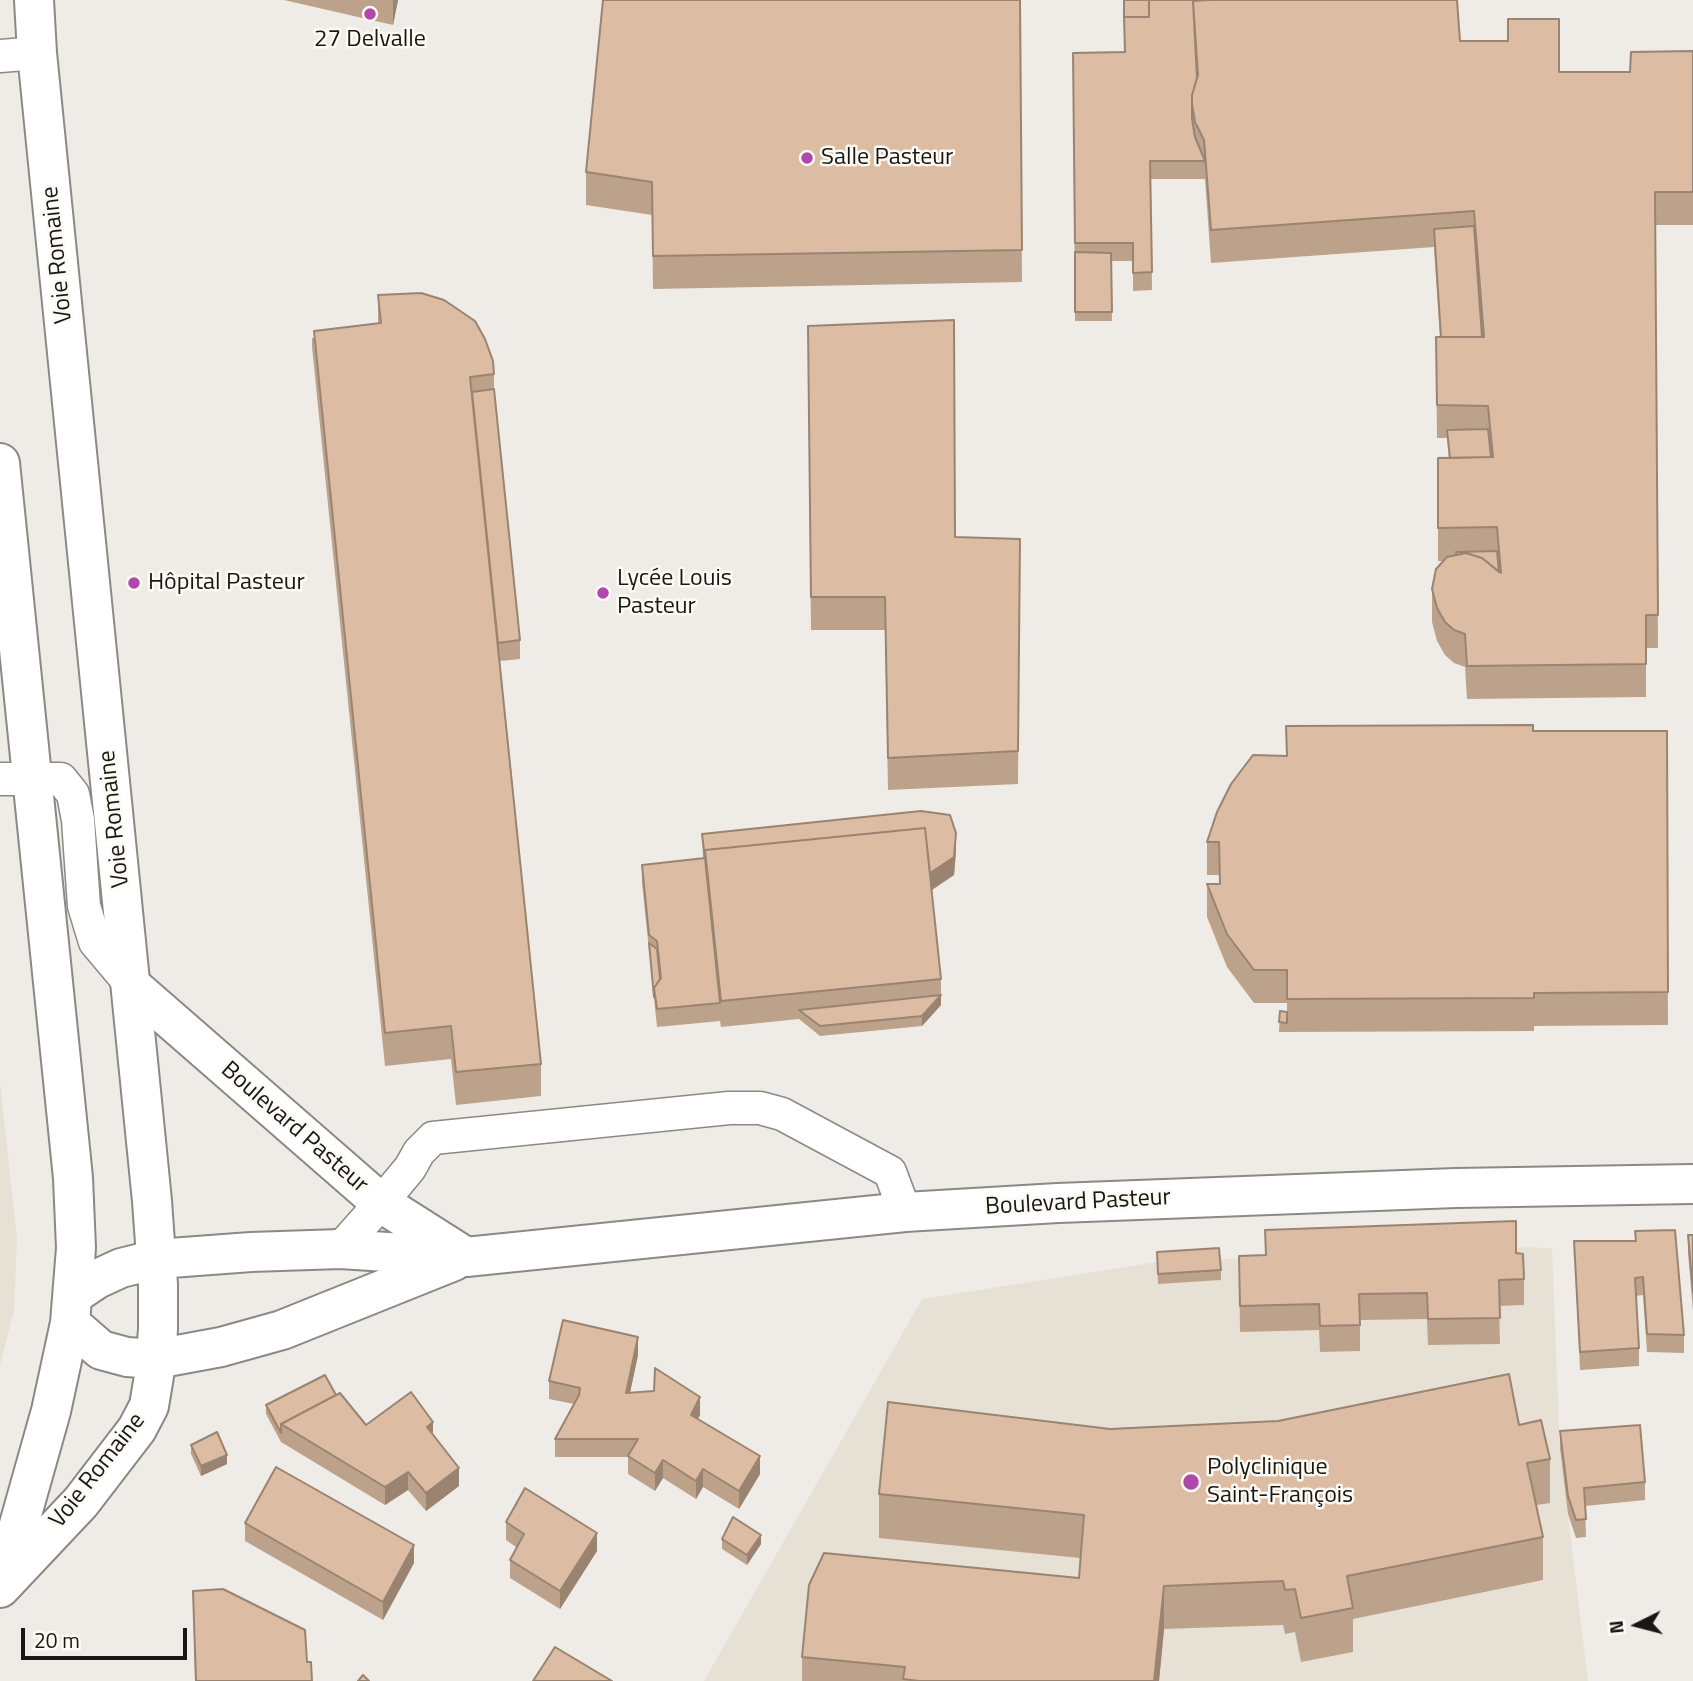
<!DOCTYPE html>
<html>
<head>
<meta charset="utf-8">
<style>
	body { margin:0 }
	#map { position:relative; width:1693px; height:1681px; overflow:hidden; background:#efece7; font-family:"Titillium Web",sans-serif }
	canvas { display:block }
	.north { position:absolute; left:1602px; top:1590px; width:70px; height:70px; -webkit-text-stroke:5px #fdfaf4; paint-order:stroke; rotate:264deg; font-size:19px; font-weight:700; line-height:28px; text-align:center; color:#181715 }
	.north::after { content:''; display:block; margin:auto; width:24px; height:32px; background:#181715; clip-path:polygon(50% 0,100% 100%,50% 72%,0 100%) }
	.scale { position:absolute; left:21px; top:1628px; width:166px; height:32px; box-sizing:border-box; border:4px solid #181715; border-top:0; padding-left:9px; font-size:21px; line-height:24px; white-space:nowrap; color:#181715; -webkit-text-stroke:5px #fdfaf4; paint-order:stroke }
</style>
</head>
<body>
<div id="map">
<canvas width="1693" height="1681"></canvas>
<div class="north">N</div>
<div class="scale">20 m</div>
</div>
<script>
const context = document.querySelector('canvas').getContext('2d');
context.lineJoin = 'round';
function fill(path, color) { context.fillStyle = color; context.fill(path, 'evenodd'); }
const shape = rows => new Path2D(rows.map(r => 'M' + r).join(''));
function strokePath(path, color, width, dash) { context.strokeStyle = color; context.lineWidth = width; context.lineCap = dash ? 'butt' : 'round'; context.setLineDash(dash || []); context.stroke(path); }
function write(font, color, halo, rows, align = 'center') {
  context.font = font + ' "Titillium Web",sans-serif'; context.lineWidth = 5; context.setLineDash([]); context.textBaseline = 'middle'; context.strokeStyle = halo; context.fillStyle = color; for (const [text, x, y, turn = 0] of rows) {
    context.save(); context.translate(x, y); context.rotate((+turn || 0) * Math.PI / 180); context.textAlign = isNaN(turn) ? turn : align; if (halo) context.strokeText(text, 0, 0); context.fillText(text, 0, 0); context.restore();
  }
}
fill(shape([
	[0,1082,17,1238,14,1311,0,1365],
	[1516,1247,1552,1248,1560,1449,1588,1681,704,1681,922,1299,1157,1262]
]), '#e7e1d5');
const lane = shape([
	[0,56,37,53],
	[0,779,61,779,73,794,78,820,84,906,95,942,132,986],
	[340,1249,381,1203,410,1168,419,1152,433,1138,729,1108,760,1108,782,1114,890,1172,905,1212]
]);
const street = shape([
	[132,986,381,1203,466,1257]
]);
const secondary = shape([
	[0,463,73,1178,76,1248,70,1323,51,1411,4,1578],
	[73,1295,97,1279,121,1268,157,1259,251,1252,340,1249,466,1257,905,1212,1058,1203,1456,1188,1693,1184],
	[70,1323,101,1350,127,1357,156,1359,221,1347,282,1330,454,1261],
	[0,1588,81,1502,137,1429,149,1406,155,1370,158,1329,158,1285,152,1201,37,53,34,0]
]);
strokePath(lane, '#8c8984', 35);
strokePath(street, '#8c8984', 42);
strokePath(secondary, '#8c8984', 42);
strokePath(lane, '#fff', 32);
strokePath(street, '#fff', 38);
strokePath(secondary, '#fff', 38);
fill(shape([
	[284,0,398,0,393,25],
	[1020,0,1022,282,653,289,652,215,586,205,586,172],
	[1460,41,1559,72,1630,72,1693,51,1693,225,1655,225,1658,648,1646,648,1646,697,1467,699,1465,667,1454,663,1445,655,1437,641,1432,622,1432,589,1443,561,1438,561,1438,458,1449,458,1447,438,1437,438,1436,337,1440,337,1434,247,1211,263,1205,179,1151,179,1152,290,1133,291,1133,261,1111,261,1112,321,1075,321,1073,53],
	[378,295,494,374,494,389,520,640,520,659,500,661,541,1064,541,1096,456,1105,451,1059,385,1066,312,347,312,338,314,338,314,331,378,323],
	[808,359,955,537,1020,539,1018,784,888,790,885,630,811,630],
	[1533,731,1667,731,1668,1025,1534,1026,1534,1031,1279,1032,1280,1011,1287,1014,1287,1003,1254,1003,1227,967,1207,917,1207,884,1219,884,1219,875,1207,875,1207,842,1286,756],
	[702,834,956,851,954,875,931,890,941,979,941,1005,922,1026,820,1036,799,1019,721,1027,720,1021,657,1027,642,883,642,865,703,858],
	[1265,1230,1516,1253,1524,1279,1524,1305,1499,1306,1500,1344,1428,1345,1427,1319,1360,1320,1360,1351,1320,1352,1319,1330,1240,1332,1239,1256,1265,1255],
	[1635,1231,1684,1335,1684,1353,1647,1352,1643,1295,1636,1296,1639,1348,1639,1366,1580,1370,1574,1241,1635,1241],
	[1688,1235,1693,1235,1693,1311,1688,1253],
	[1157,1252,1221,1270,1221,1280,1158,1284],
	[638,1355,630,1393,700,1415,698,1419,760,1474,739,1509,703,1487,696,1499,663,1478,655,1491,628,1474,628,1457,555,1457,555,1439,574,1404,549,1399,549,1381],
	[336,1395,366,1425,433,1435,459,1486,426,1511,408,1490,385,1505,281,1442,266,1414,266,1405],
	[1519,1425,1550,1459,1550,1503,1536,1505,1543,1537,1543,1580,1353,1619,1353,1652,1301,1662,1295,1632,1285,1634,1283,1625,1164,1629,1159,1681,802,1681,802,1657,1079,1578,1080,1558,879,1538,879,1494,1110,1429],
	[1560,1431,1645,1482,1645,1500,1585,1506,1586,1537,1576,1538,1568,1514,1560,1449],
	[191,1445,227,1464,201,1476,191,1454],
	[506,1522,597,1551,560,1609,510,1578,510,1560,516,1547,506,1540],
	[245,1523,414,1563,383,1620,245,1541],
	[722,1539,761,1544,747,1565,722,1549],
	[193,1591,307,1662,312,1681,195,1681]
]), '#bda28b');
fill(shape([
	[393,0,398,0,393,25],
	[956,833,956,851,954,875,929,892,929,874],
	[941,995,941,1005,922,1026,922,1016],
	[638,1337,638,1355,626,1411,626,1393],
	[700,1397,700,1415,691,1433,691,1415],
	[433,1422,433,1440,427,1427],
	[227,1455,227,1464,201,1476,201,1466],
	[760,1456,760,1474,739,1509,739,1491],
	[663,1460,663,1478,655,1491,655,1473],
	[459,1468,459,1486,426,1511,426,1493],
	[703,1469,703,1487,696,1499,696,1481],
	[408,1472,408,1490,385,1505,385,1487],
	[597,1533,597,1551,560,1609,560,1591],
	[761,1535,761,1544,747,1565,747,1555],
	[414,1545,414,1563,383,1620,383,1602],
	[1164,1586,1164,1629,1159,1681,1154,1681]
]), '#9a8471');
const building = shape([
	[603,0,1020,0,1022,250,653,256,652,182,586,172,603,0],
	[1124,0,1149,0,1149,17,1124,17,1124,0],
	[1149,0,1209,0,1193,1,1197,78,1192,95,1192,119,1195,137,1205,161,1150,161,1152,272,1133,273,1133,243,1075,243,1073,53,1125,52,1124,17,1149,17,1149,0],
	[1209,0,1457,0,1460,41,1508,41,1508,19,1559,19,1559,72,1630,72,1631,52,1693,51,1693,192,1655,192,1658,615,1646,615,1646,664,1467,666,1465,634,1454,630,1445,622,1437,608,1432,589,1436,569,1447,557,1466,553,1482,558,1501,573,1497,527,1438,528,1438,458,1493,457,1488,406,1437,405,1436,337,1484,337,1474,211,1211,230,1204,140,1195,122,1192,104,1192,95,1198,75,1193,1,1209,0],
	[1474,226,1482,337,1441,337,1434,229,1474,226],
	[1075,252,1111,253,1112,312,1075,312,1075,252],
	[421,293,444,300,475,321,485,339,493,361,494,374,470,377,541,1064,456,1072,451,1026,385,1033,314,331,381,323,378,295,421,293],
	[954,320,955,537,1020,539,1018,751,888,758,885,597,811,597,808,326,954,320],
	[494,389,520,640,498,643,472,392,494,389],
	[1488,429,1491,457,1450,458,1447,430,1488,429],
	[1497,551,1499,572,1482,558,1466,553,1457,555,1456,552,1497,551],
	[1533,725,1533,731,1667,731,1668,992,1534,993,1534,998,1287,999,1287,970,1254,970,1227,934,1207,884,1220,884,1219,842,1207,842,1217,812,1231,784,1253,755,1287,756,1286,726,1533,725],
	[921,811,950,815,956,833,954,857,930,873,925,828,705,850,705,858,702,834,921,811],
	[925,828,941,979,721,1001,705,850,925,828],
	[705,858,720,1003,657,1009,654,988,661,978,657,941,649,935,642,865,705,858],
	[649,943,657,949,660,979,654,988,654,997,649,943],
	[941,995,922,1016,820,1026,799,1010,941,995],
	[1280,1011,1287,1012,1287,1023,1279,1022,1280,1011],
	[1516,1221,1516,1253,1523,1254,1524,1279,1499,1280,1500,1318,1428,1319,1427,1293,1359,1294,1360,1325,1320,1326,1319,1304,1240,1306,1239,1256,1266,1255,1265,1230,1516,1221],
	[1675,1230,1684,1335,1647,1334,1643,1277,1635,1278,1639,1348,1580,1352,1574,1241,1636,1241,1635,1231,1675,1230],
	[1688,1235,1693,1235,1693,1293,1688,1235],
	[1219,1248,1221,1270,1158,1274,1157,1252,1219,1248],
	[563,1320,638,1337,626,1393,654,1391,655,1368,700,1397,691,1415,760,1456,739,1491,703,1469,696,1481,663,1460,655,1473,628,1456,638,1439,555,1439,579,1395,580,1388,549,1381,563,1320],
	[1509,1374,1519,1425,1541,1420,1550,1459,1527,1463,1543,1537,1347,1576,1353,1608,1301,1618,1295,1589,1285,1590,1283,1581,1164,1586,1154,1681,919,1681,903,1679,905,1667,802,1657,809,1585,824,1553,1079,1578,1084,1515,879,1494,888,1402,1110,1429,1278,1421,1509,1374],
	[325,1375,336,1395,281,1424,281,1433,266,1405,325,1375],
	[411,1392,433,1422,427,1427,459,1468,426,1493,408,1472,385,1487,281,1424,340,1393,366,1425,411,1392],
	[1640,1425,1645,1482,1584,1488,1586,1519,1576,1520,1568,1496,1560,1431,1640,1425],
	[217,1432,227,1455,201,1466,191,1445,217,1432],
	[276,1467,414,1545,383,1602,245,1523,276,1467],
	[525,1488,597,1533,560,1591,510,1560,524,1534,506,1522,525,1488],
	[733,1517,761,1535,747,1555,722,1539,733,1517],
	[223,1589,305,1630,307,1662,311,1662,312,1681,196,1681,193,1591,223,1589],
	[555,1647,612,1681,533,1681,555,1647],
	[363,1675,369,1681,358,1681,363,1675]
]);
fill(building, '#dcbca2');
strokePath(building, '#9a8471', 2);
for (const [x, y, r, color] of [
	[370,14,7,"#b048ab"],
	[807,158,7,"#b048ab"],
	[134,583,7,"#b048ab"],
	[603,593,7,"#b048ab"],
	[1191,1482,9,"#b048ab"]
]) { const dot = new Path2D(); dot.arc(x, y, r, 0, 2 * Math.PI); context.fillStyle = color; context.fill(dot); strokePath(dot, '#fdfaf4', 2.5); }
write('24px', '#181715', '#fdfaf4', [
	["27 Delvalle",370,40,"center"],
	["Salle Pasteur",821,158],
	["Lycée Louis",617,579],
	["Pasteur",617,607],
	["Hôpital Pasteur",148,583],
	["Polyclinique",1207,1468],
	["Saint-François",1207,1496]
], 'left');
write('24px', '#181715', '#fdfaf4', [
	["Voie Romaine",58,255,-96],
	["Voie Romaine",115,819,-96],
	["Boulevard Pasteur",294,1128,41],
	["Boulevard Pasteur",1078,1203,-3],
	["Voie Romaine",98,1471,-52]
]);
</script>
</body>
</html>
